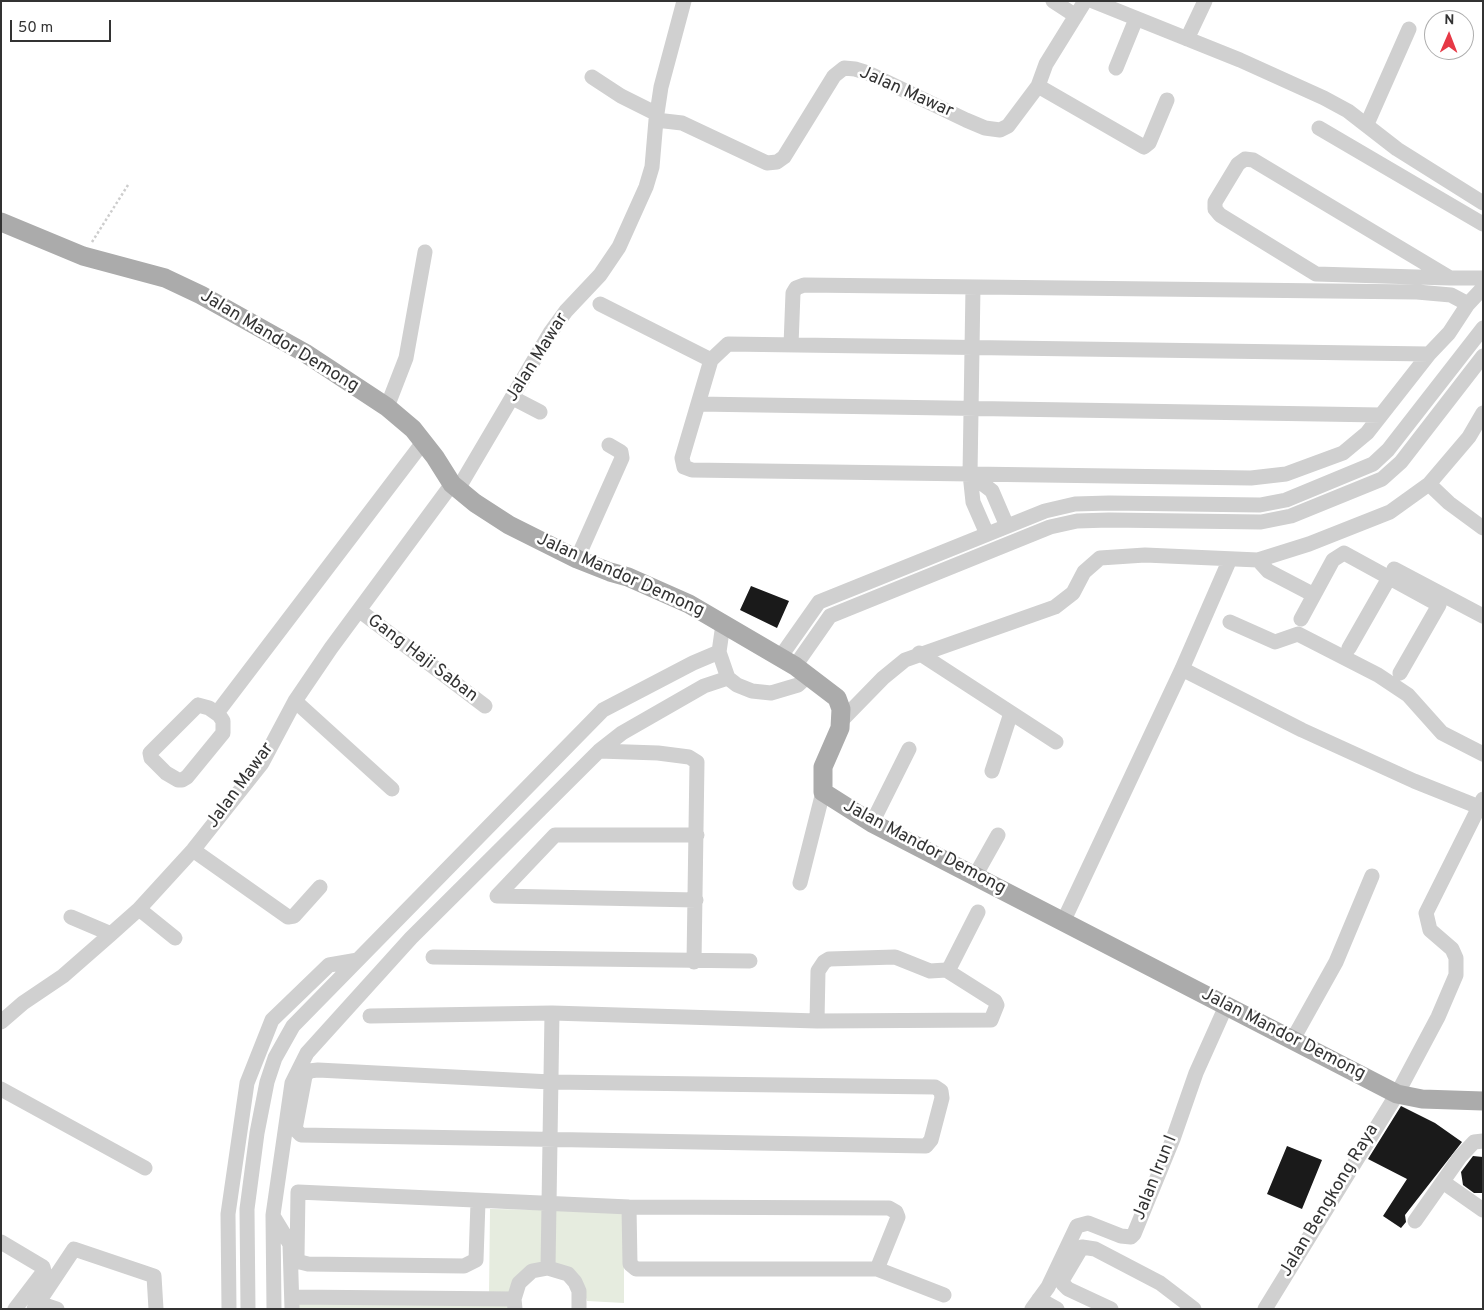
<!DOCTYPE html>
<html>
<head>
<meta charset="utf-8">
<style>
	body { margin:0 }
	#map { position:relative; width:1484px; height:1310px; overflow:hidden; background:#fff; font-family:Overpass,sans-serif }
	canvas { display:block }
	.frame { position:absolute; inset:0; border:2px solid #333; pointer-events:none }
	.north { position:absolute; left:1424px; top:10px; width:50px; height:50px; box-sizing:border-box; background:#fff; border:1px solid #adadad; border-radius:50%; rotate:1deg; font-size:14px; font-weight:700; line-height:20px; text-align:center; color:#333 }
	.north::after { content:''; display:block; margin:auto; width:18px; height:22px; background:#e63946; clip-path:polygon(50% 0,100% 100%,50% 72%,0 100%) }
	.scale { position:absolute; left:10px; top:20px; width:101px; height:22px; box-sizing:border-box; border:2px solid #333; border-top:0; padding-left:6px; font-size:15px; line-height:18px; white-space:nowrap; color:#333; -webkit-text-stroke:4px #fff; paint-order:stroke }
</style>
</head>
<body>
<div id="map">
<canvas width="1484" height="1310"></canvas>
<div class="frame"></div>
<div class="north">N</div>
<div class="scale">50 m</div>
</div>
<script>
const context = document.querySelector('canvas').getContext('2d');
context.lineJoin = 'round';
function fill(path, color) { context.fillStyle = color; context.fill(path, 'evenodd'); }
const shape = rows => new Path2D(rows.map(r => 'M' + r).join(''));
function strokePath(path, color, width, dash) { context.strokeStyle = color; context.lineWidth = width; context.lineCap = dash ? 'butt' : 'round'; context.setLineDash(dash || []); context.stroke(path); }
function write(font, color, halo, rows, align = 'center') {
  context.font = font + ' Overpass,sans-serif'; context.lineWidth = 5; context.setLineDash([]); context.textBaseline = 'middle'; context.strokeStyle = halo; context.fillStyle = color; for (const [text, x, y, turn = 0] of rows) {
    context.save(); context.translate(x, y); context.rotate((+turn || 0) * Math.PI / 180); context.textAlign = isNaN(turn) ? turn : align; if (halo) context.strokeText(text, 0, 0); context.fillText(text, 0, 0); context.restore();
  }
}
fill(shape([
	[490,1209,545,1210,544,1263,511,1295,489,1295],
	[553,1210,624,1211,624,1303,587,1301,583,1287,553,1264],
	[295,1302,508,1303,509,1309,295,1309]
]), '#e6ecdf');
fill(shape([
	[751,586,789,601,777,628,740,610],
	[1401,1106,1435,1123,1462,1142,1405,1215,1406,1222,1401,1228,1383,1216,1407,1179,1368,1159],
	[1287,1146,1322,1160,1302,1209,1267,1194],
	[1473,1156,1483,1157,1483,1193,1474,1193,1463,1185,1461,1172]
]), '#1a1a1a');
strokePath(shape([
	[92,242,128,185]
]), '#cdcdcd', 2.5, [2.5, 2.5]);
strokePath(shape([
	[1053,1,1076,16],
	[1093,1,1240,60,1324,98,1348,111,1397,149,1483,203],
	[1187,39,1205,1],
	[1116,68,1136,19],
	[592,77,621,96,657,114],
	[1038,86,1144,147,1149,143,1167,100],
	[656,120,661,87,684,1],
	[1367,124,1409,29],
	[1319,128,1483,224],
	[1450,278,1253,160,1245,159,1238,164,1215,202,1215,209,1220,215,1316,274,1450,278,1483,278],
	[973,287,970,474,973,502,987,534],
	[600,304,711,360],
	[1468,304,1483,288],
	[791,345,793,293,796,288,804,285,1417,292,1451,295,1468,304,1449,333,1429,354,1367,433,1343,453,1286,474,1251,478,692,470,684,467,682,458,711,360,728,344,1429,354],
	[513,398,540,412],
	[698,404,1381,415],
	[387,407,406,358,425,252],
	[970,474,992,491,1007,526],
	[1429,484,1449,503,1483,528],
	[458,489,550,333,566,311,600,275,619,247,646,187,652,167,656,120,682,123,767,163,777,162,784,157,834,76,844,68,855,69,868,73,966,120,985,128,1000,130,1008,126,1038,86,1046,64,1085,1],
	[577,559,622,458,621,452,609,445],
	[1258,560,1268,571,1314,595],
	[1394,569,1483,616],
	[360,611,485,706],
	[1301,619,1333,560,1344,553,1439,605,1400,673],
	[1230,622,1275,642,1298,634,1378,675,1408,695,1442,733,1483,754],
	[723,624,719,652,728,678,737,685,752,691,771,693,798,685,809,675],
	[1349,648,1389,578],
	[919,653,1056,742],
	[781,656,819,602,1045,511,1075,504,1109,503,1260,505,1286,500,1373,464,1388,450,1483,328],
	[795,666,830,616,1050,527,1077,521,1109,520,1261,522,1291,516,1382,479,1401,462,1483,356],
	[1182,669,1302,730,1414,781,1479,807],
	[295,701,392,789],
	[198,705,209,708,219,715,223,721,223,733,187,777,182,780,178,780,166,773,151,758,150,753,198,705],
	[217,713,424,441],
	[842,720,883,678,905,660,1055,607,1073,593,1084,572,1100,558,1145,555,1258,560,1309,544,1390,512,1429,484,1469,437,1483,413],
	[599,751,658,753,689,757,697,762,694,962],
	[992,771,1011,713],
	[872,823,909,749],
	[193,850,288,917,294,916,320,887],
	[975,876,998,835],
	[800,883,823,792],
	[497,896,555,835,697,835],
	[497,896,696,900],
	[139,909,175,938],
	[71,917,111,934],
	[1063,922,1182,669,1230,559],
	[433,957,750,961],
	[370,1016,552,1013,817,1021,991,1020,997,1005,995,1001,946,970],
	[817,1021,818,971,824,962,829,959,895,957,930,971,946,970,950,967,978,912],
	[1,1022,23,1003,63,976,111,934,139,909,193,850,262,763,295,701,331,648,452,484],
	[1293,1039,1336,962,1372,876],
	[318,1070,551,1082,935,1087,941,1091,942,1098,931,1140,926,1146,301,1135,295,1129,305,1076,309,1071,318,1070],
	[1,1089,145,1168],
	[1443,1182,1483,1210],
	[478,1202,476,1260,464,1266,308,1264,300,1262,297,1257,298,1192,629,1207,889,1208,896,1212,898,1217,877,1269],
	[629,1207,630,1264,636,1269,877,1269,944,1295],
	[273,1216,290,1244,292,1309],
	[1415,1221,1460,1157,1474,1142,1483,1141],
	[1,1242,43,1267,44,1271,15,1309],
	[548,1268,552,1013],
	[292,1297,514,1299],
	[1039,1299,1057,1309],
	[39,1303,57,1309],
	[34,1309,74,1249,154,1276,156,1309],
	[229,1309,228,1214,247,1083,272,1020,329,965,358,960],
	[248,1309,247,1209,257,1133,267,1082,275,1058,293,1026,603,710,693,663,719,652],
	[274,1309,273,1215,292,1083,307,1053,411,938,599,751,622,733,704,686,728,678],
	[515,1309,514,1299,519,1283,532,1271,548,1268,568,1274,575,1282,579,1291,579,1309],
	[1032,1309,1048,1287,1077,1226,1088,1223,1121,1236,1131,1237,1134,1234,1173,1139,1196,1073,1226,1006],
	[1111,1309,1068,1289,1063,1284,1063,1279,1082,1247,1095,1249,1160,1283,1194,1309],
	[1265,1309,1397,1094,1438,1017,1456,975,1456,958,1452,949,1430,930,1426,913,1483,799]
]), '#d0d0d0', 15);
strokePath(shape([
	[1,222,83,256,165,278,201,295,305,353,387,407,413,429,435,457,452,484,475,503,509,525,577,559,610,572,628,577,689,604,795,666,837,698,841,709,840,728,823,767,823,792,872,823,1397,1094,1422,1099,1483,1101]
]), '#ababab', 19);
write('18px', '#333', '#fff', [
	["Jalan Mawar",906,93,24],
	["Jalan Mandor Demong",279,342,31],
	["Jalan Mawar",538,358,-58],
	["Jalan Mandor Demong",620,576,24],
	["Gang Haji Saban",422,659,37],
	["Jalan Mawar",241,786,-54],
	["Jalan Mandor Demong",924,848,28],
	["Jalan Mandor Demong",1283,1035,27],
	["Jalan Irun I",1156,1178,-68],
	["Jalan Bengkong Raya",1330,1201,-59]
]);
</script>
</body>
</html>
